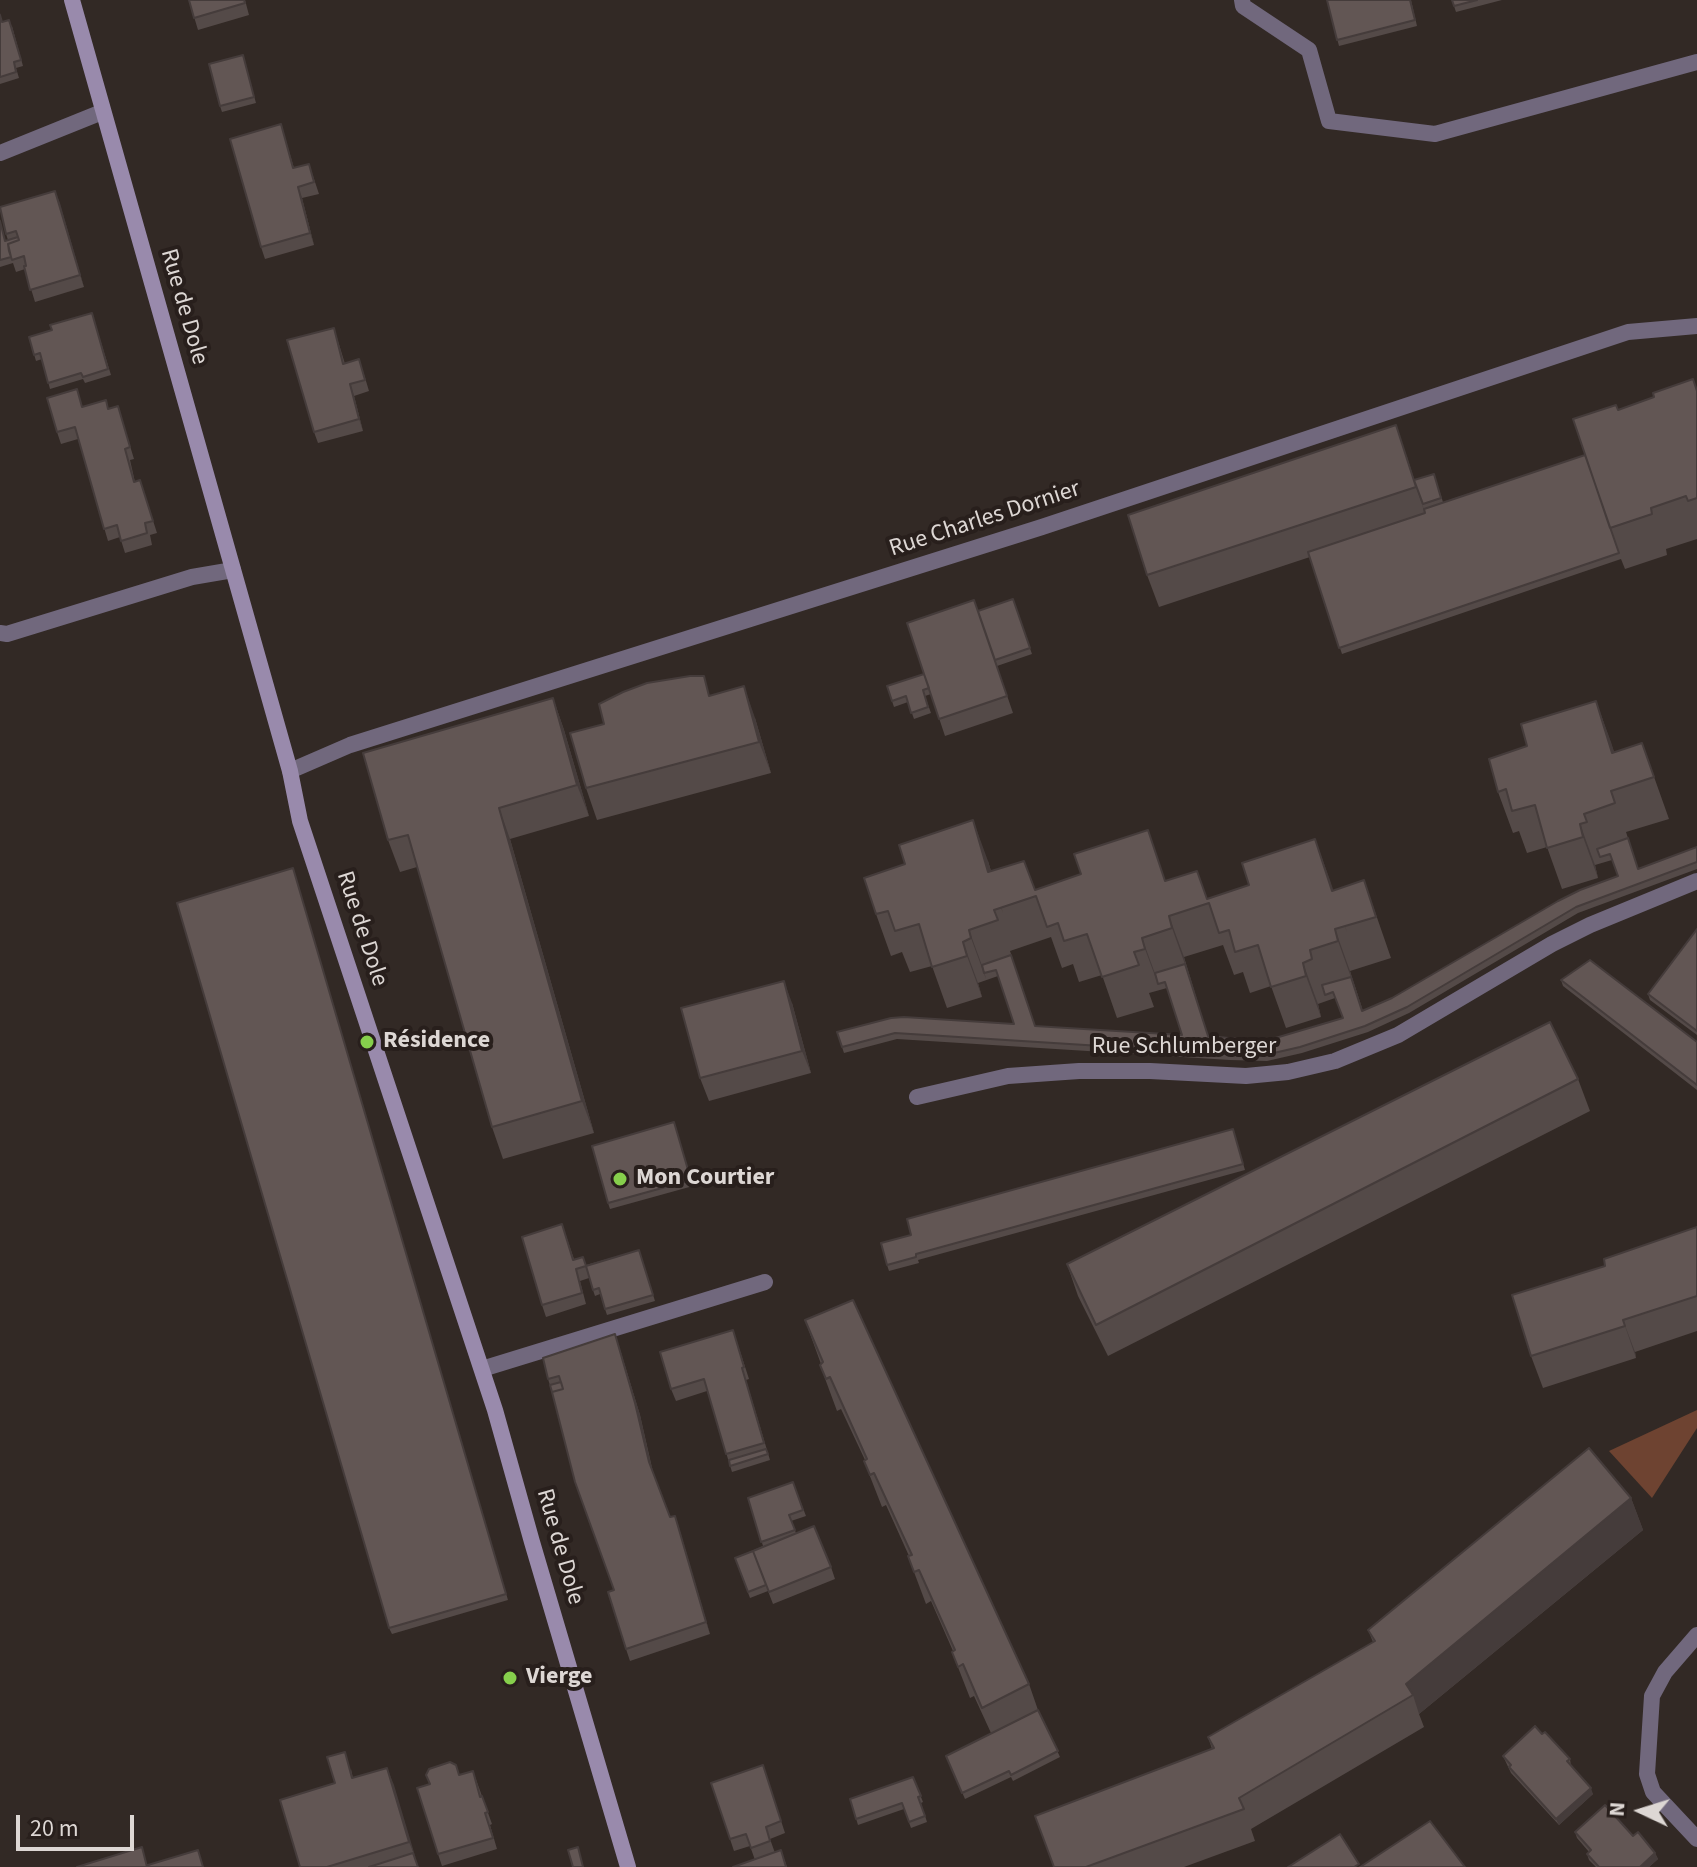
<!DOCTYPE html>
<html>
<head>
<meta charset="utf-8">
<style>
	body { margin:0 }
	#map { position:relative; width:1697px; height:1867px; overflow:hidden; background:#322925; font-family:"Source Sans 3",sans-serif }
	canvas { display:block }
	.north { position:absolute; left:1601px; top:1771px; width:80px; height:80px; -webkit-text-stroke:6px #281f1c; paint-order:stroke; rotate:274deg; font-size:22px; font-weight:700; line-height:32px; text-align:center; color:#ddd7d4 }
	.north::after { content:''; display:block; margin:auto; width:28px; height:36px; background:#ddd7d4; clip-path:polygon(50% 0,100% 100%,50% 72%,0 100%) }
	.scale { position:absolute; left:16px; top:1815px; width:118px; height:36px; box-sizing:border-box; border:4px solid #ddd7d4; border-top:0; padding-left:10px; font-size:24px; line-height:28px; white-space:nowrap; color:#ddd7d4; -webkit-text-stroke:6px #281f1c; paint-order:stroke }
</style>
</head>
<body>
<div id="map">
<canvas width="1697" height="1867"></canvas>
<div class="north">N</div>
<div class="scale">20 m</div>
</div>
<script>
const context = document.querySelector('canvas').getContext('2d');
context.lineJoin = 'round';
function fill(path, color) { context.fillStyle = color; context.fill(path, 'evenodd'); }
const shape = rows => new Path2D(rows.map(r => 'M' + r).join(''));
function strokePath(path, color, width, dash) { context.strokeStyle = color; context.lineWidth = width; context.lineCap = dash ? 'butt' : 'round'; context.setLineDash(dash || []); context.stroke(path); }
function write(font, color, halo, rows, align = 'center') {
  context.font = font + ' "Source Sans 3",sans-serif'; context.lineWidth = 8; context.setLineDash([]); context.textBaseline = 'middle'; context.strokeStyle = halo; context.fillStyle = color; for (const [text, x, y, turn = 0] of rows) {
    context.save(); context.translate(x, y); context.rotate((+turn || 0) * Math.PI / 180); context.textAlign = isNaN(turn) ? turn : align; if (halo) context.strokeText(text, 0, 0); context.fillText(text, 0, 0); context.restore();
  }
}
fill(shape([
	[1697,1410,1697,1428,1652,1498,1609,1451]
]), '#6e4331');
strokePath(shape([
	[1242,0,1243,6,1309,50,1329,121,1435,134,1697,62],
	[917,1097,1008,1076,1079,1071,1150,1071,1246,1076,1288,1072,1335,1061,1398,1035,1552,944,1590,925,1697,881],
	[482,1369,765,1282]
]), '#71687d', 16);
strokePath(shape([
	[0,153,102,112],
	[0,633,7,634,192,577,233,570],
	[290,771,350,745,1042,527,1628,332,1697,326],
	[1697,1635,1665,1672,1652,1696,1647,1774,1653,1792,1697,1839]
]), '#71687d', 16);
strokePath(shape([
	[72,0,290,771,300,821,495,1410,532,1542,628,1867]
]), '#998aac', 16);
fill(shape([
	[189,0,245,0,249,15,198,30],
	[1327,0,1411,0,1417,26,1339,46],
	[1452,0,1502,0,1456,12],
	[0,13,2,22,12,26,23,66,16,68,19,78,0,84],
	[243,55,256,103,222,112,220,106],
	[281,124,294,168,309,164,319,194,302,198,314,245,265,259,261,247],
	[55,191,84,287,35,302,25,269,16,272,13,263,0,267,0,219,5,241,8,240,6,234],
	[92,313,111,375,85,383,83,379,50,389,42,359,36,361,29,337,52,330],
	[334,328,345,364,363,371,369,391,354,396,363,431,318,443,314,432],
	[1697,390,1697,539,1666,549,1667,555,1625,569,1621,559,1342,654,1310,557,1159,607,1147,575,1407,457,1414,480,1434,474,1443,502,1585,455,1618,410],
	[118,406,134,459,130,460,135,482,140,480,157,533,150,535,152,545,125,553,120,537,108,541,78,439,61,444,57,432,83,407,109,408],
	[1013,599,1032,654,997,666,987,637,1013,713,945,736,931,694,925,696,931,713,914,719,908,702,894,707,887,686,924,674,978,611],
	[711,695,755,718,771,773,597,820,586,788],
	[553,698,564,730,589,816,510,839,594,1133,503,1159,492,1127,417,867,400,872,388,840],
	[1596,701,1614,752,1642,743,1669,819,1626,832,1638,869,1697,847,1697,869,1578,913,1409,1013,1368,1032,1302,1053,1267,1061,1230,1060,897,1039,844,1053,837,1032,1014,1024,998,976,978,983,982,997,947,1008,932,966,910,972,902,952,891,956,876,914,988,861,991,871,1035,890,1166,881,1197,871,1207,898,1334,890,1364,880,1391,958,1350,971,1363,1011,1392,998,1618,876,1612,860,1595,865,1598,878,1562,889,1547,847,1527,853,1519,831,1513,833,1498,792,1527,746],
	[1051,937,1062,968,1073,964,1079,982,1102,975,1117,1018,1154,1007,1149,993,1167,988,1182,1035,1035,1026,1010,951],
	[1223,945,1234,975,1243,972,1250,993,1271,986,1286,1028,1321,1017,1318,1004,1335,998,1343,1018,1272,1039,1250,1040,1208,1036,1184,957],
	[293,868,508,1600,392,1634,389,1628],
	[1697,929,1697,1035,1650,1000,1648,994],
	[1561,980,1697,1042,1697,1090,1563,986],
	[792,1003,811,1073,709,1101,700,1078],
	[1578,1079,1590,1111,1108,1356,1078,1296,1067,1264],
	[674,1122,693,1186,610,1209,608,1203],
	[1233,1129,1245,1170,918,1260,919,1263,889,1271,887,1265,911,1235],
	[562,1224,574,1259,583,1257,586,1265,639,1250,655,1301,607,1315,600,1294,595,1296,589,1278,580,1281,586,1304,546,1317,542,1305],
	[1697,1227,1697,1331,1635,1352,1636,1358,1543,1388,1531,1356,1605,1266],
	[805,1320,1029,1684,1038,1710,1060,1757,1013,1781,1011,1777,965,1799,946,1756,991,1733,974,1696,970,1698,952,1652,953,1651,931,1601,926,1604,908,1556,909,1556,886,1505,882,1507,864,1461,865,1460,841,1409,837,1411,820,1365,821,1364],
	[737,1342,749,1379,746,1380,770,1460,732,1472,707,1391,676,1401,671,1389],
	[619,1346,640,1415,653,1472,670,1517,675,1516,679,1528,710,1634,630,1661,626,1649,614,1590,548,1379],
	[793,1482,806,1516,791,1521,796,1533,831,1567,835,1579,773,1604,768,1591,750,1598,735,1558,763,1546,748,1498],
	[1631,1498,1643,1530,1419,1714,1424,1727,1251,1829,1255,1841,1184,1867,1054,1867,1212,1749,1208,1737,1373,1642,1368,1630],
	[1542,1734,1570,1759,1571,1766,1593,1794,1559,1825,1511,1773,1503,1756],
	[763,1765,785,1833,770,1839,775,1853,781,1850,787,1867,733,1867,755,1860,750,1846,734,1851,730,1839],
	[387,1768,418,1867,300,1867,351,1769,353,1778],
	[473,1771,492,1824,490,1825,497,1849,442,1866,438,1854,459,1775],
	[913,1777,923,1802,921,1803,927,1822,911,1828,904,1809,858,1825,850,1799],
	[1575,1832,1633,1836,1655,1853,1658,1859,1649,1867,1596,1867,1589,1860,1587,1854,1589,1852,1577,1838]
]), '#544a48');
fill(shape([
	[298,187,302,198,314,245,310,233],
	[55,191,60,203,84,287,80,275],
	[350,384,354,396,363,431,359,419],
	[1396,425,1407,457,1427,519,1416,487],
	[744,686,755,718,771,773,759,742],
	[553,698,564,730,589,816,577,785],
	[1596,701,1611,742,1625,787,1612,753],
	[499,808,510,839,594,1133,582,1101],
	[973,820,988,861,1003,913,988,872],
	[1580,824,1595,865,1598,878,1583,837],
	[1315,839,1330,880,1347,932,1332,891],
	[1169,916,1184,957,1187,970,1172,928],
	[1335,929,1350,971,1353,983,1338,941],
	[969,930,984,971,986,979,971,938],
	[1142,938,1157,979,1158,984,1145,949],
	[963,942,978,983,982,997,967,956],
	[1303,963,1318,1004,1321,1017,1306,976],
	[784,981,792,1003,811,1073,802,1051],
	[1623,1320,1635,1352,1636,1358,1625,1326],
	[615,1334,640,1415,653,1474,649,1462],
	[1631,1498,1643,1530,1419,1714,1413,1695,1406,1684],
	[675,1516,679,1528,710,1634,706,1622],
	[387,1768,394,1785,416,1859,409,1842],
	[1591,1788,1593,1794,1559,1825,1556,1819],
	[1655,1853,1658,1859,1649,1867,1640,1867]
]), '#453c3b');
const building = shape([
	[189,0,244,0,245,3,194,18,189,0],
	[1327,0,1410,0,1415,20,1337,40,1327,0],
	[1452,0,1477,0,1454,6,1452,0],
	[0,15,2,22,9,20,21,60,14,62,16,72,0,77,0,15],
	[243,55,254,97,220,106,209,64,243,55],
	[281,124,293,168,309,164,314,182,298,187,310,233,261,247,230,139,281,124],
	[55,191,80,275,30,290,24,266,26,266,24,256,12,260,9,251,8,244,19,240,16,231,6,234,0,207,55,191],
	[0,221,5,241,18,237,19,240,8,244,11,257,0,260,0,221],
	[92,313,108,369,83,377,81,373,48,383,40,353,34,355,29,337,52,330,50,325,92,313],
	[334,328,343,364,359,359,365,380,350,384,359,419,314,432,287,340,334,328],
	[1693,379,1697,391,1697,498,1688,501,1686,496,1651,508,1652,514,1610,528,1573,419,1616,405,1618,410,1654,397,1653,393,1693,379],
	[77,389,82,407,106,400,108,409,118,406,130,447,125,449,134,482,140,480,153,521,145,523,147,533,121,541,117,525,104,529,75,427,57,432,47,398,77,389],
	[1396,425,1416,487,1147,575,1128,515,1396,425],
	[1585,455,1619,553,1339,648,1308,552,1425,513,1424,509,1585,455],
	[1434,474,1441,498,1423,504,1414,480,1434,474],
	[1013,599,1030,648,995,660,978,611,1013,599],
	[974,600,1007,696,939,719,907,623,974,600],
	[924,674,929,688,923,690,928,707,911,713,906,696,892,701,887,686,924,674],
	[690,676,704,676,709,696,744,686,759,742,586,788,570,733,604,724,599,704,623,692,647,683,690,676],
	[553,698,577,785,499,808,582,1101,492,1127,408,835,388,840,363,753,553,698],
	[1596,701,1612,753,1642,743,1654,777,1611,791,1615,803,1584,814,1587,822,1580,824,1583,837,1547,848,1535,805,1512,811,1506,789,1498,792,1489,759,1527,746,1521,724,1596,701],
	[973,820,988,872,1024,861,1035,890,1081,874,1074,854,1148,830,1165,881,1197,871,1207,899,1249,885,1242,863,1315,839,1332,891,1364,880,1376,917,1335,929,1338,941,1310,950,1312,959,1303,963,1306,976,1271,987,1258,945,1235,952,1229,930,1219,933,1209,903,1169,916,1172,928,1142,938,1145,949,1134,952,1139,965,1102,977,1087,934,1064,941,1058,923,1047,927,1036,896,994,910,998,920,969,930,971,938,963,942,967,956,932,967,919,924,895,931,888,911,876,914,864,878,905,864,899,845,973,820],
	[1628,838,1638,869,1697,847,1697,862,1576,907,1407,1007,1365,1026,1300,1047,1265,1055,1228,1054,895,1033,842,1047,837,1032,891,1018,904,1017,1014,1024,996,970,984,973,982,965,1011,955,1035,1026,1182,1035,1165,982,1158,984,1155,973,1185,964,1208,1036,1250,1040,1272,1039,1343,1018,1333,992,1325,995,1322,985,1351,977,1362,1011,1392,998,1558,901,1580,890,1618,876,1610,854,1600,857,1597,849,1628,838],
	[293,868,506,1594,389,1628,177,903,293,868],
	[1697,929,1697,1031,1648,994,1697,929],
	[1590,960,1697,1042,1697,1085,1561,980,1590,960],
	[784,981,802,1051,700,1078,681,1008,784,981],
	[1550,1022,1578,1079,1096,1325,1067,1264,1550,1022],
	[674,1122,691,1180,608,1203,592,1146,674,1122],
	[1233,1129,1243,1164,916,1254,916,1257,887,1265,881,1243,911,1235,907,1219,1233,1129],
	[562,1224,573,1260,583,1257,586,1266,576,1269,582,1293,542,1305,522,1237,562,1224],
	[1697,1227,1697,1296,1623,1320,1625,1326,1531,1356,1512,1295,1605,1266,1604,1259,1697,1227],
	[639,1250,653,1295,605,1309,599,1288,593,1290,586,1266,639,1250],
	[853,1300,1029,1684,982,1708,963,1664,958,1667,952,1652,955,1650,919,1570,914,1572,908,1556,912,1555,874,1473,870,1475,864,1461,867,1459,830,1377,826,1379,820,1365,823,1362,805,1320,853,1300],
	[733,1330,744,1367,742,1368,764,1443,726,1454,704,1379,671,1389,660,1352,733,1330],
	[615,1334,635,1403,649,1462,670,1517,675,1516,706,1622,626,1649,608,1592,614,1590,575,1482,552,1392,563,1389,559,1376,548,1379,543,1358,615,1334],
	[561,1382,563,1389,552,1392,550,1385,561,1382],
	[1589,1448,1631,1498,1406,1684,1413,1695,1239,1798,1244,1809,1086,1867,1054,1867,1035,1816,1214,1748,1208,1737,1375,1641,1368,1630,1589,1448],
	[766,1449,768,1454,730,1466,729,1460,766,1449],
	[793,1482,803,1510,789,1515,795,1530,761,1542,748,1498,793,1482],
	[814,1526,831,1567,769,1592,753,1551,814,1526],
	[753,1551,766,1585,748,1592,735,1558,753,1551],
	[1038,1710,1058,1751,1011,1775,1009,1771,962,1793,946,1756,1038,1710],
	[1535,1726,1542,1734,1545,1732,1570,1759,1567,1761,1591,1788,1556,1819,1509,1767,1511,1765,1503,1756,1535,1726],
	[345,1752,352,1778,387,1768,409,1842,327,1867,300,1867,280,1800,335,1783,327,1757,345,1752],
	[450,1762,456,1765,459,1775,473,1771,480,1797,482,1796,488,1812,485,1813,493,1838,438,1854,417,1788,430,1784,426,1775,429,1769,450,1762],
	[763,1765,781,1821,766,1827,770,1841,751,1848,746,1834,730,1839,711,1783,763,1765],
	[913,1777,921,1796,918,1797,925,1816,909,1822,902,1803,856,1819,850,1799,913,1777],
	[1605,1805,1633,1836,1638,1832,1655,1853,1640,1867,1599,1867,1587,1854,1591,1850,1575,1832,1605,1805],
	[1430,1821,1465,1867,1360,1867,1430,1821],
	[1340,1834,1359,1864,1354,1867,1288,1867,1340,1834],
	[142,1847,147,1867,77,1867,142,1847],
	[578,1847,583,1867,573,1867,568,1850,578,1847],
	[198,1850,203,1867,149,1867,148,1865,198,1850],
	[781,1850,786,1867,733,1867,781,1850],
	[413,1853,418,1867,369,1867,413,1853]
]);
fill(building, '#625654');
strokePath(building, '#453c3b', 2);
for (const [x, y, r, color] of [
	[367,1042,8,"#86cf4c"],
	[620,1179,8,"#86cf4c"],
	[510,1678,8,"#86cf4c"]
]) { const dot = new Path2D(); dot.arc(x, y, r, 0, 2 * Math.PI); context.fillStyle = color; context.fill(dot); strokePath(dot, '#281f1c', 3); }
write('24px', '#ddd7d4', '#281f1c', [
	["Rue de Dole",183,307,74],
	["Rue Charles Dornier",985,520,-18],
	["Rue de Dole",361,929,72],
	["Rue Schlumberger",1184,1048],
	["Rue de Dole",559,1547,74]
]);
write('bold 24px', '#ddd7d4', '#281f1c', [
	["Résidence",383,1042],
	["Mon Courtier",636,1179],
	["Vierge",526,1678]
], 'left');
</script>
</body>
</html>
